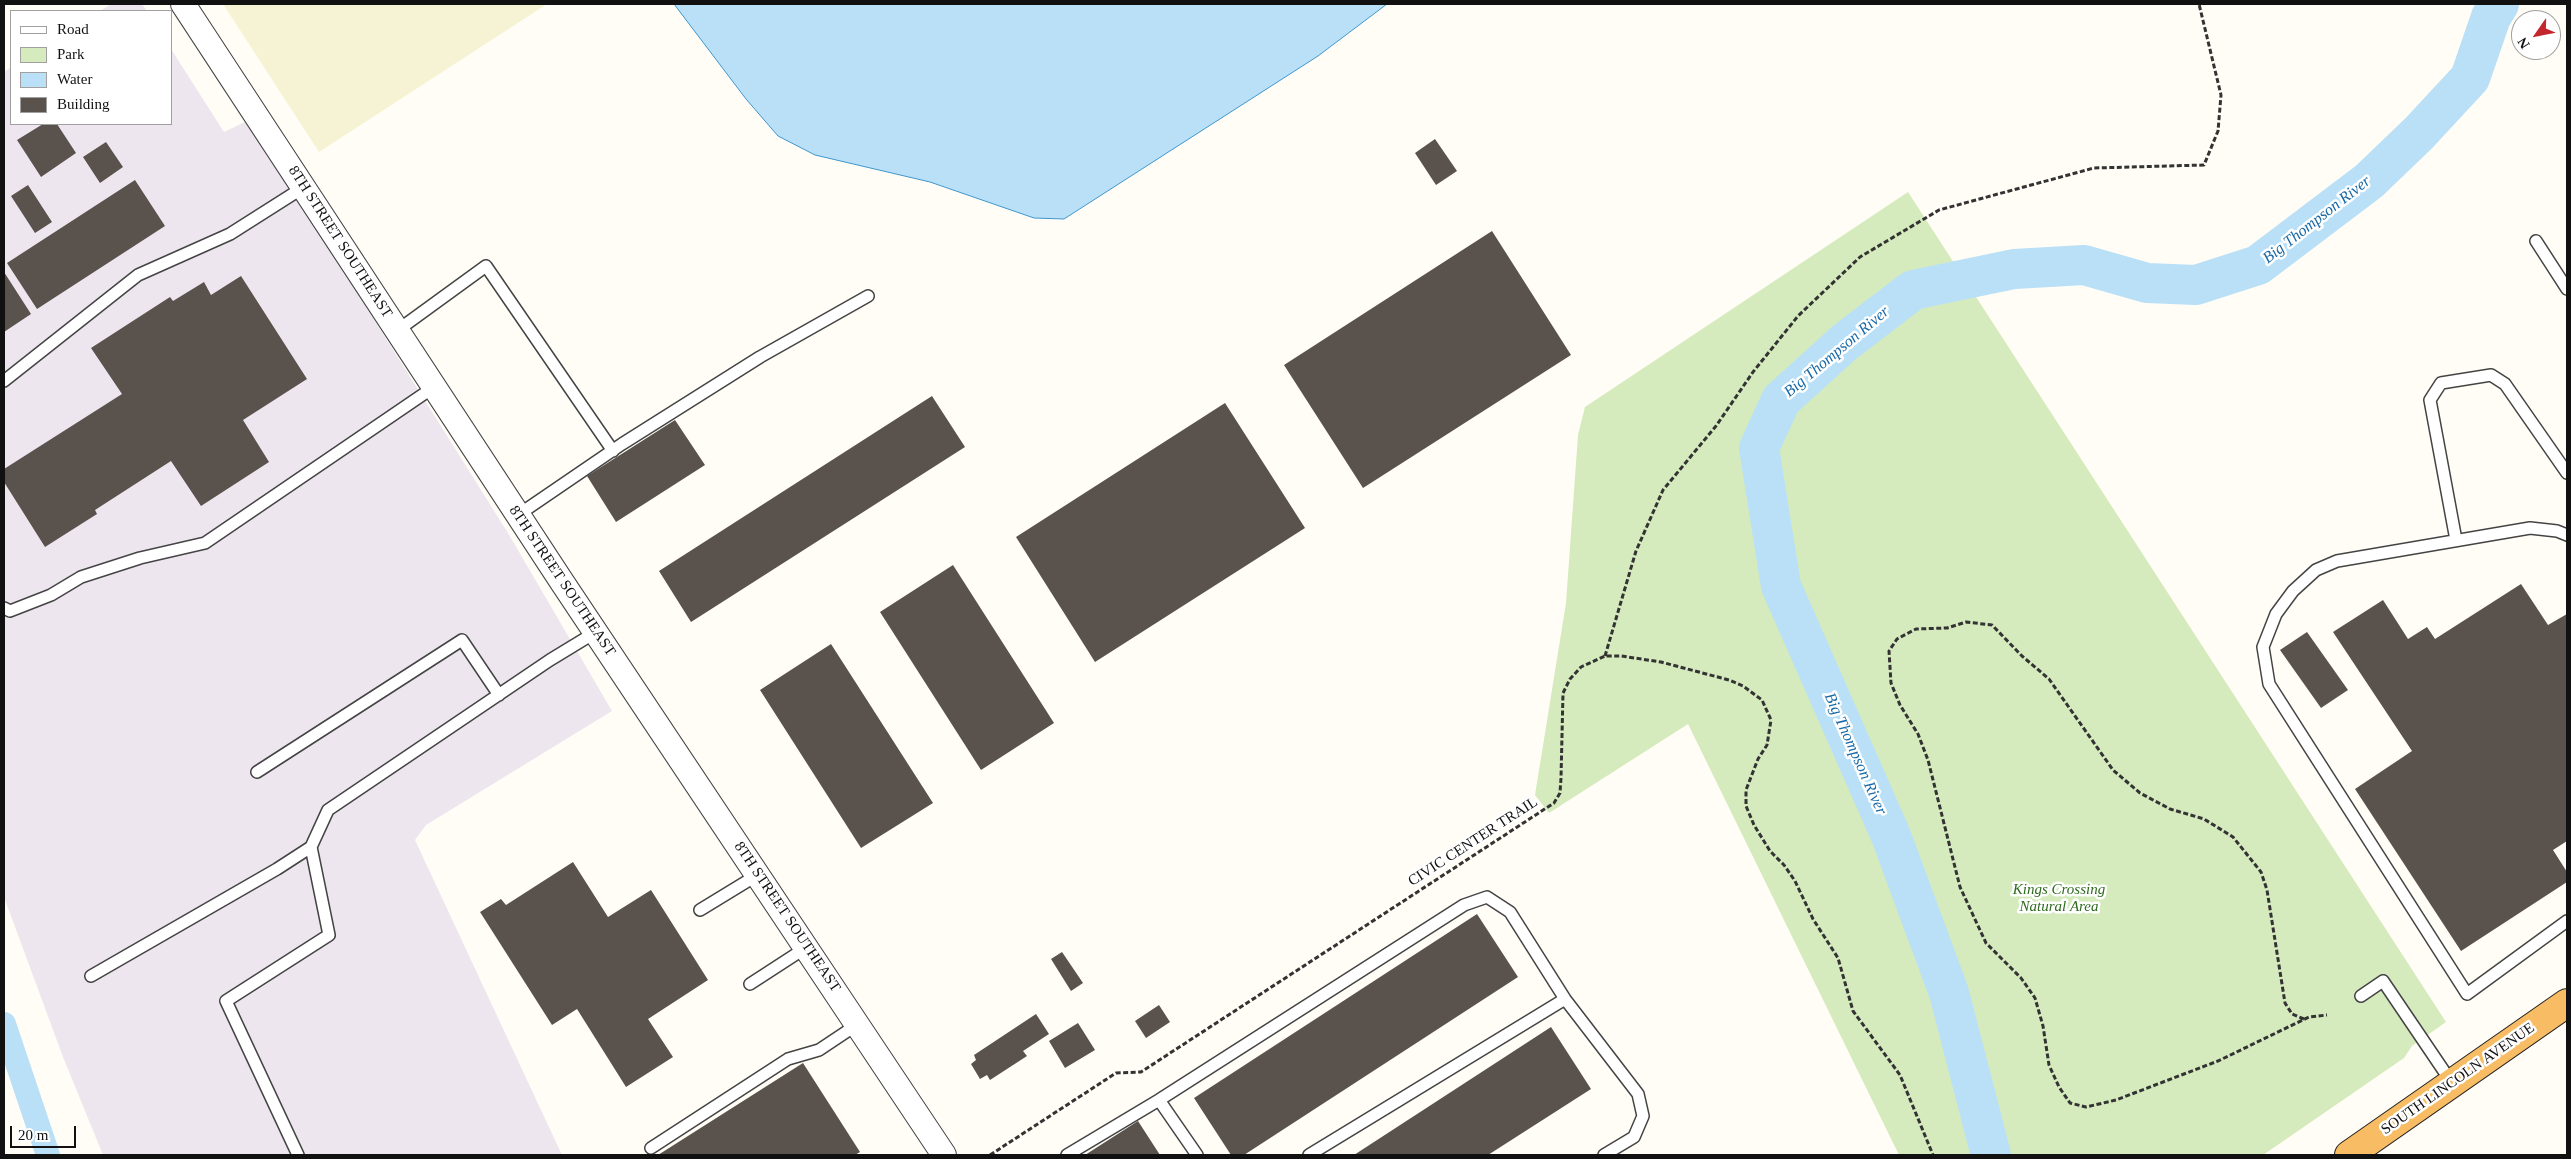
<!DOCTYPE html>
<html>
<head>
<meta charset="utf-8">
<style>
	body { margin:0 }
	#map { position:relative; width:2571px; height:1159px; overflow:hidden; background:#fffdf5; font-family:Georgia,serif }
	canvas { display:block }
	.frame { position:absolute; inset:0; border:5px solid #111; pointer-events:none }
	.legend { position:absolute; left:10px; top:10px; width:162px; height:115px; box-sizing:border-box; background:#fff; border:1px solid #a0a0a0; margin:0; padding:6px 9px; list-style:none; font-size:15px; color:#111 }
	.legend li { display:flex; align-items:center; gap:10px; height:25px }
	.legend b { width:25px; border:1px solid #a0a0a0 }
	.north { position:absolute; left:2511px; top:10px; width:50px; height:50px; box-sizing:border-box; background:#fff; border:1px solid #a0a0a0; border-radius:50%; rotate:237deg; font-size:14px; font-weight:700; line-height:20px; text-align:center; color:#111 }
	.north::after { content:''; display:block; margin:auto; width:18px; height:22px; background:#c4262e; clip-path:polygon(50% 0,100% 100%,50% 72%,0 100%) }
	.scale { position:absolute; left:10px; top:1126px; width:66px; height:22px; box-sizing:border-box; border:2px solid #111; border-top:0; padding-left:6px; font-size:15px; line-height:18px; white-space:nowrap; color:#111; -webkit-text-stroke:4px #fff; paint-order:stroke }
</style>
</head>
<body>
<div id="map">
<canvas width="2571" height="1159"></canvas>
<div class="frame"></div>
<ul class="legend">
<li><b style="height:6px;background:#fff"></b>Road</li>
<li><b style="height:14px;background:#d5ebbd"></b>Park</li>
<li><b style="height:14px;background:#b9e0f7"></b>Water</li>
<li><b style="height:14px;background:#5a524d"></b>Building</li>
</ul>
<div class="north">N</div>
<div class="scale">20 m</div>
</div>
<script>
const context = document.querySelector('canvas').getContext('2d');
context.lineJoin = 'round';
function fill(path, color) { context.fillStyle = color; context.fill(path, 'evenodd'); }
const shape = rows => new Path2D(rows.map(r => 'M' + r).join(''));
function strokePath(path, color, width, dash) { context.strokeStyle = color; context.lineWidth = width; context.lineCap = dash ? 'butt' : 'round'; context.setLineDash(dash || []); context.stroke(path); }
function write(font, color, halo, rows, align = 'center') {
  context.font = font + ' Georgia,serif'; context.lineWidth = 5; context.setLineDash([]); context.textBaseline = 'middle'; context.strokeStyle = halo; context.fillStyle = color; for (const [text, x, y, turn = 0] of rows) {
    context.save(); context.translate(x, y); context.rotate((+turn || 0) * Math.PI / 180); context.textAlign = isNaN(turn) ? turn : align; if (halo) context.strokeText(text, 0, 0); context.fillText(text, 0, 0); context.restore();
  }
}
fill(shape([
	[111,4,142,4,147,11,100,11],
	[171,49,224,132,249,120,508,533,612,711,426,825,415,840,562,1155,103,1155,63,1057,4,897,4,72,11,67,11,124,171,124]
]), '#eee6ef');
fill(shape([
	[223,4,547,4,319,152]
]), '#f6f3d4');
fill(shape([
	[1908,192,2446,1022,2412,1046,2404,1058,2263,1155,1899,1155,1688,724,1549,813,1535,795,1566,603,1578,435,1585,407]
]), '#d5ebbd');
const water = shape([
	[674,4,1387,4,1318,56,1064,219,1034,218,930,182,815,155,778,136,746,99,674,4]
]);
fill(water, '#b9e0f7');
strokePath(water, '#3f96cf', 1);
strokePath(shape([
	[4,1024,48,1155]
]), '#b9e0f7', 24);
strokePath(shape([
	[1991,1155,1949,993,1891,836,1781,586,1759,448,1781,400,1845,342,1913,290,2014,269,2084,265,2147,283,2196,285,2258,265,2369,181,2419,133,2470,78,2491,17,2499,4]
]), '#b9e0f7', 40);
fill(shape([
	[43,124,57,124,76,153,41,177,17,140],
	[1435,139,1457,171,1436,185,1415,153],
	[106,142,123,167,100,183,83,157],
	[135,180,165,226,37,309,7,263],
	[28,185,52,222,35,233,11,196],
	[1492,231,1571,355,1363,488,1284,365],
	[4,272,31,314,4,332],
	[241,276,307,379,243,420,269,462,201,506,171,461,95,510,97,514,45,547,4,482,4,469,122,394,91,348,170,297,173,301,204,282,211,295],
	[932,396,965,447,691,622,659,571],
	[1225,403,1305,528,1095,662,1016,537],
	[675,420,705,465,616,522,587,476],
	[953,565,1054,723,981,770,880,612],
	[2521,584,2548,625,2567,614,2567,841,2553,850,2567,872,2567,882,2461,951,2355,789,2412,751,2333,632,2383,600,2408,639,2427,627,2435,639],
	[2307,632,2348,690,2321,708,2280,650],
	[831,644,933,803,861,848,760,690],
	[573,862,608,917,651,890,708,980,648,1019,673,1057,626,1087,577,1009,552,1025,480,912,501,899,506,905],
	[1477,914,1518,977,1244,1155,1231,1155,1194,1098],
	[1062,952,1083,983,1071,991,1051,959],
	[1159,1005,1170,1022,1146,1038,1135,1021],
	[1036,1014,1049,1034,1023,1051,1027,1056,990,1080,987,1075,980,1079,971,1064,976,1060,974,1055],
	[1078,1023,1095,1050,1065,1068,1049,1041],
	[1551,1027,1591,1089,1488,1155,1354,1155],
	[803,1063,860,1152,855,1155,658,1155],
	[1138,1121,1160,1155,1085,1155]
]), '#5a524d');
const service = shape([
	[2536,241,2567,289],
	[398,330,486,266,613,451],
	[4,381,138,275,230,234,304,187],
	[518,515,622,444,760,357,868,296],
	[2567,535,2557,531,2530,528,2337,561,2316,570,2293,591,2276,614,2263,647,2269,684,2467,994,2567,921],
	[2456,540,2430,400,2441,383,2491,375,2505,384,2567,473],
	[4,608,10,611,51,595,81,577,140,558,205,543,434,387],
	[257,772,462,640,499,695],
	[700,910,759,874],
	[91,976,277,869,311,847,328,810,550,660,596,632],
	[750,984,807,947],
	[2361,996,2383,981,2452,1083],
	[1159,1100,1197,1155],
	[651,1148,788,1059,819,1050,858,1024],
	[298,1155,226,1001,329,935,311,847],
	[1067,1155,1159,1100,1464,905,1487,897,1510,912,1565,999,1638,1094,1643,1116,1634,1137,1604,1155],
	[1309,1155,1565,999]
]);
const minor = shape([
	[183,4,562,582,944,1155]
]);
const trunk = shape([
	[2349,1155,2567,1003]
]);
strokePath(service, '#444', 14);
strokePath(minor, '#444', 26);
strokePath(trunk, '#222', 30);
strokePath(shape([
	[1605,656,1636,551,1663,490,1716,426,1753,372,1798,316,1860,257,1939,210,2094,168,2204,165,2218,131,2221,95,2199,4],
	[2304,1019,2292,1014,2285,1003,2267,890,2261,872,2233,837,2204,819,2170,809,2140,793,2113,770,2049,679,2022,656,1992,625,1966,622,1947,628,1916,629,1897,639,1889,651,1891,683,1900,705,1918,734,1928,760,1960,887,1986,943,2021,978,2035,998,2043,1026,2049,1065,2059,1087,2070,1103,2086,1107,2116,1100,2218,1061,2309,1017,2327,1015],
	[990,1155,1116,1073,1141,1072,1554,803,1560,793,1561,778,1563,693,1570,679,1581,667,1605,656,1621,656,1661,662,1729,680,1743,686,1762,700,1771,720,1767,745,1758,759,1746,790,1746,806,1754,825,1770,851,1784,865,1795,881,1813,919,1838,958,1853,1011,1900,1075,1933,1155]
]), '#333', 3, [5, 2.5]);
strokePath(service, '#fff', 11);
strokePath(minor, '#fff', 24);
strokePath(trunk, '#f7bc64', 28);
write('15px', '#111', '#fff', [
	["8TH STREET SOUTHEAST",340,242,57],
	["8TH STREET SOUTHEAST",562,581,56],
	["CIVIC CENTER TRAIL",1473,842,-33],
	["8TH STREET SOUTHEAST",787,917,56],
	["SOUTH LINCOLN AVENUE",2458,1079,-35]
]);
write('italic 15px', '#2f6b1f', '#fff', [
	["Kings Crossing",2059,890],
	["Natural Area",2059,907]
]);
write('italic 16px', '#1768a6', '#fff', [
	["Big Thompson River",2317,220,-38],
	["Big Thompson River",1837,352,-40],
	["Big Thompson River",1855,754,66]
]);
</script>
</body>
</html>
